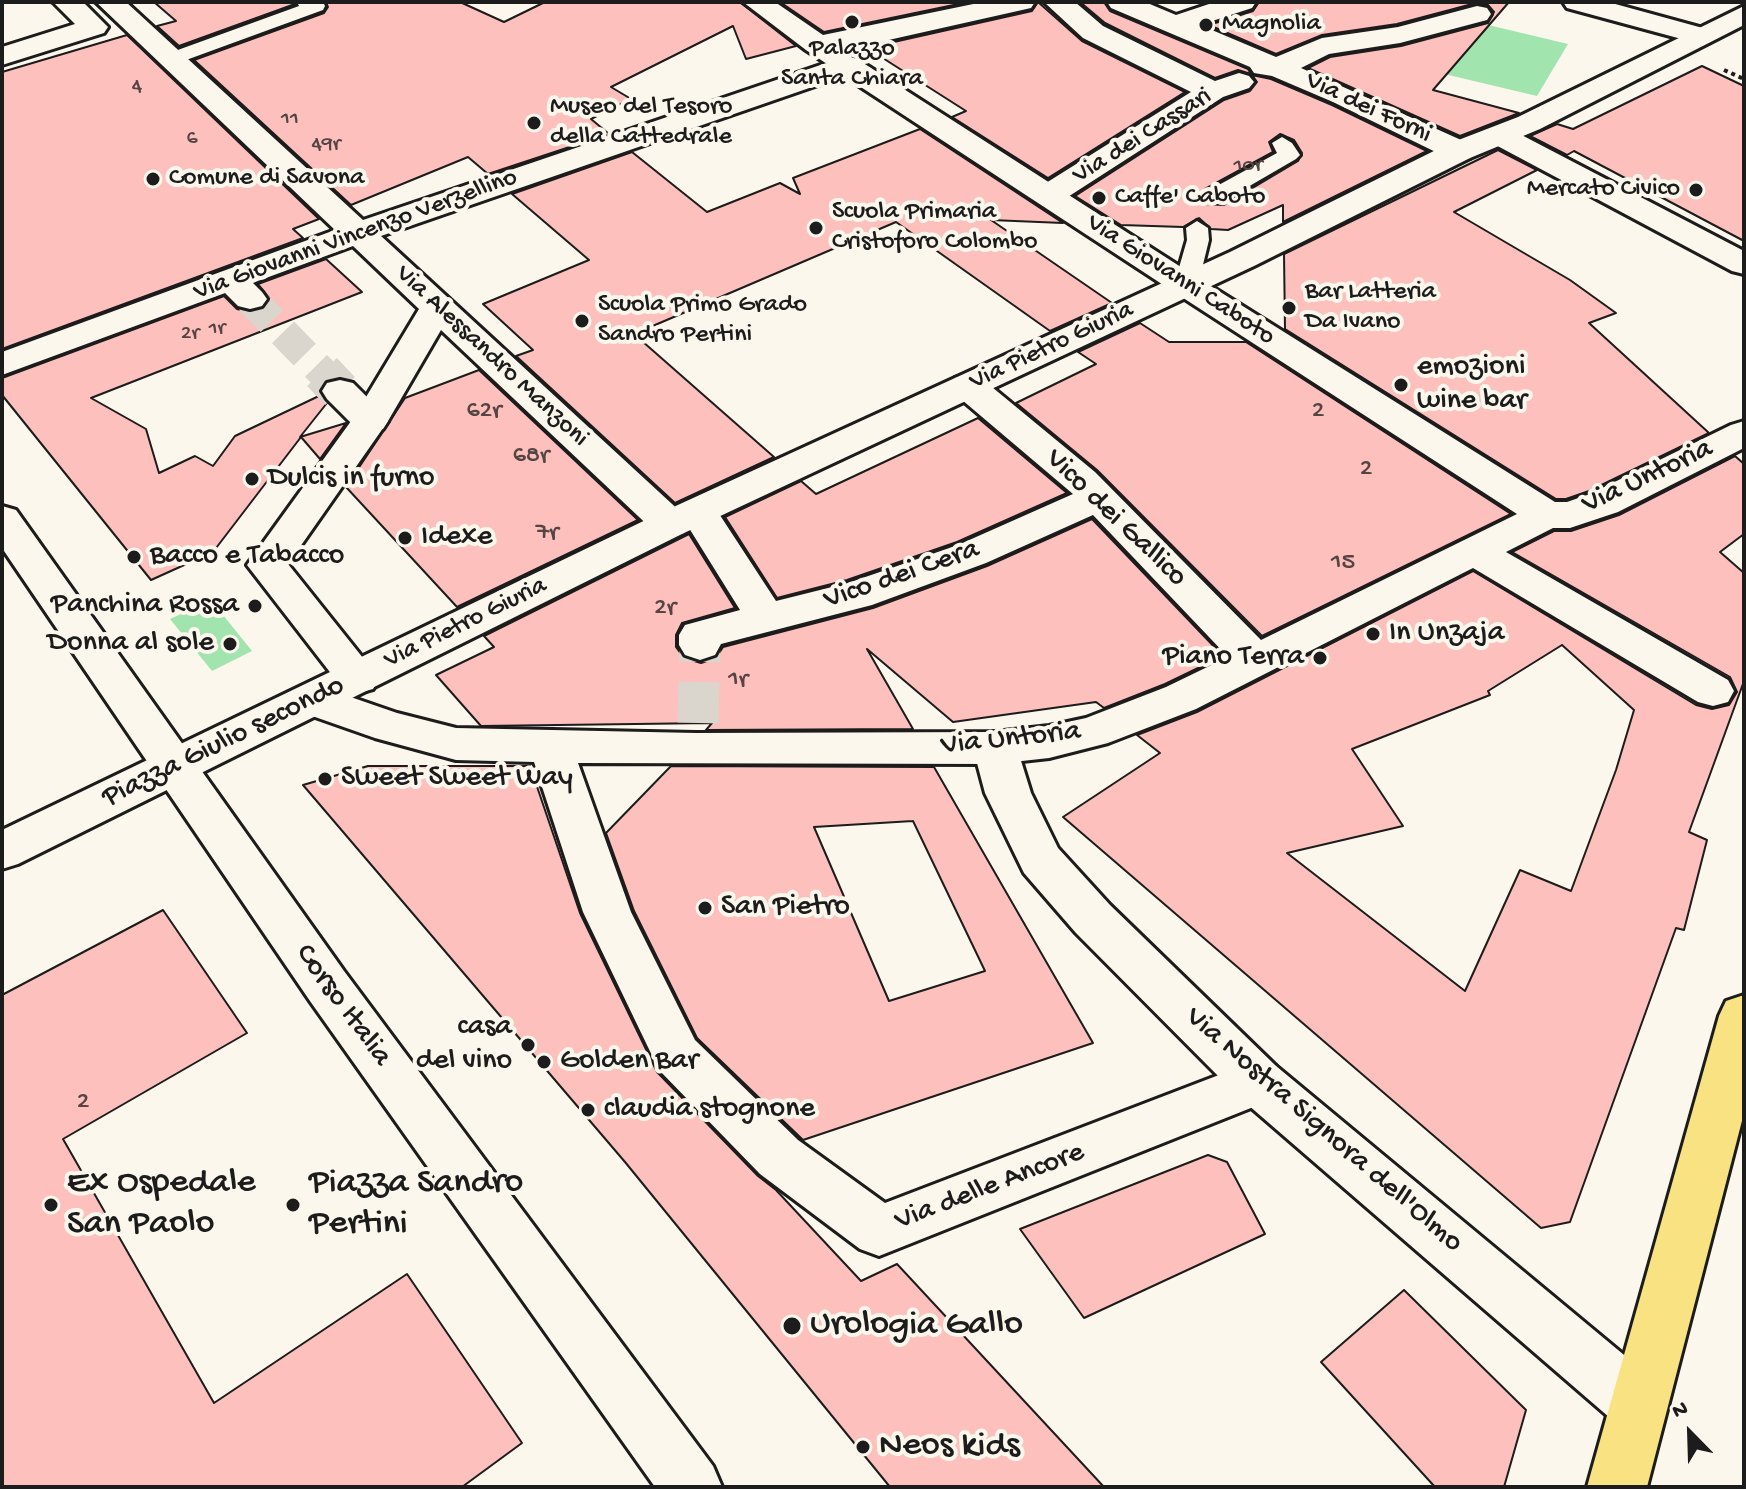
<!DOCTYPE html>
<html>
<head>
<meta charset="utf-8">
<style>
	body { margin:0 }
	#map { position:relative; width:1746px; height:1489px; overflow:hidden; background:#fbf7ec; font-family:"Gochi Hand",sans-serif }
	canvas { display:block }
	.frame { position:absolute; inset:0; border:4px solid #1c1c1c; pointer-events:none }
	.north { position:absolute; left:1650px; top:1393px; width:80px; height:80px; -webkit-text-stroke:6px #fbf7ec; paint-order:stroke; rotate:337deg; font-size:22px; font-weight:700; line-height:32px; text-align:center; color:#1c1c1c }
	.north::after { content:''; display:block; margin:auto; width:28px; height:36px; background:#1c1c1c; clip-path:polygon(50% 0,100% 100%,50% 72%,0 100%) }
</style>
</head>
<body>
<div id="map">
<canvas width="1746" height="1489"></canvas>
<div class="frame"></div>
<div class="north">N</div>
</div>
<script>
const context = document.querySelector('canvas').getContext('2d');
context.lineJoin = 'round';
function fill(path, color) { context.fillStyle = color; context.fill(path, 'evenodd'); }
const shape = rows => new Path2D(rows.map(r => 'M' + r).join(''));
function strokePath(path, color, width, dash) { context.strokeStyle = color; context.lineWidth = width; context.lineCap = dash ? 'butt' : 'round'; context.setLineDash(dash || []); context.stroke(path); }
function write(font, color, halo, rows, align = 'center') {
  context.font = font + ' "Gochi Hand",sans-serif'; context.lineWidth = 8; context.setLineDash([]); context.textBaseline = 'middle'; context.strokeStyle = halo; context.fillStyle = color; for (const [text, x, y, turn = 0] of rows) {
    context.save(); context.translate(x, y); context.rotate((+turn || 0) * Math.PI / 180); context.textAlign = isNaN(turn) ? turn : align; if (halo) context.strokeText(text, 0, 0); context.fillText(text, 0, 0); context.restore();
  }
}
fill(shape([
	[1480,23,1568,44,1537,96,1436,72,1415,54,1447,28,1469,32],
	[211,600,252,651,212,671,170,619]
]), '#a2e4ae');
const building = shape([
	[154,2,294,2,295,4,179,46,157,26,176,21,154,2],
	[326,2,460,2,504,22,545,2,740,2,796,46,746,59,733,26,611,87,631,99,591,119,609,134,488,174,468,157,351,205,194,60,324,13,328,7,326,2],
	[780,2,968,2,824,32,780,2],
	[1038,2,1082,41,1185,92,1048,178,952,117,966,111,867,48,1032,11,1038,2],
	[1080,2,1104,2,1110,11,1248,69,1251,74,1238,70,1215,78,1105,23,1080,2],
	[1259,2,1509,2,1433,90,1519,113,1460,136,1308,68,1330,57,1401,46,1488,23,1494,12,1488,5,1476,3,1397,24,1322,35,1276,54,1209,25,1253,11,1259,2],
	[127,35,319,219,293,229,303,238,2,349,2,72,127,35],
	[1702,66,1744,86,1744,241,1574,151,1567,155,1530,136,1557,124,1573,129,1702,66],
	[1252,75,1271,79,1332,105,1427,151,1283,222,1283,205,1228,230,1211,229,1199,218,1183,227,1121,225,1075,196,1224,100,1250,91,1257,82,1252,75],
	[1280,134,1294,140,1302,153,1298,161,1224,205,1203,204,1200,195,1205,189,1273,152,1269,142,1280,134],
	[920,129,1063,223,991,220,1112,303,1050,331,896,222,634,334,774,457,675,503,516,356,533,350,483,304,589,260,512,194,632,152,707,212,780,183,800,194,793,178,920,129],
	[1498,150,1537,170,1454,212,1570,280,1616,313,1589,323,1709,433,1589,491,1566,499,1556,499,1285,329,1284,254,1498,150],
	[326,259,362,292,91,398,146,429,159,473,195,456,213,466,235,436,321,395,327,403,300,437,346,423,320,459,301,437,213,552,151,580,2,395,2,378,224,296,237,309,249,312,263,309,270,299,258,284,326,259],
	[1140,323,1169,342,1246,342,1511,514,1262,636,1097,470,1016,403,1096,364,1078,352,1140,323],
	[479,370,638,520,457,607,346,487,405,398,479,370],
	[978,418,1067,493,957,542,847,580,777,598,725,517,801,481,816,494,978,418],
	[1735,456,1744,464,1744,534,1720,552,1744,573,1744,681,1689,832,1707,840,1684,930,1676,928,1570,1222,1541,1228,1063,817,1160,753,1137,735,1197,712,1473,571,1696,705,1712,709,1729,705,1737,692,1730,677,1512,552,1554,531,1571,531,1619,515,1735,456],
	[1562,645,1634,710,1616,770,1571,891,1520,870,1465,991,1287,853,1403,826,1352,749,1490,695,1488,691,1562,645],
	[1092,519,1223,656,1165,684,1104,708,1096,702,953,722,867,649,913,729,706,730,712,723,481,726,436,675,494,647,484,636,689,534,735,608,682,623,676,635,676,647,684,658,701,663,716,658,723,647,873,608,987,566,1092,519],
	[368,766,530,766,580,913,657,1072,758,1176,776,1190,861,1281,897,1264,1104,1487,890,1487,625,1162,303,785,368,766],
	[671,766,934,767,1093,1043,803,1140,697,1038,634,911,606,833,671,766],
	[913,821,985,971,889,1001,814,827,913,821],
	[163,910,247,1033,63,1139,214,1403,407,1274,522,1443,462,1487,2,1487,2,995,163,910],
	[1208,1155,1227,1162,1265,1234,1084,1318,1020,1229,1208,1155],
	[1404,1290,1526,1410,1504,1487,1435,1487,1321,1362,1404,1290]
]);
fill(building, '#fdc0bc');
strokePath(building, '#1c1c1c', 2);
strokePath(shape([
	[250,299,324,374]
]), '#dad6cd', 31, [31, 16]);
strokePath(shape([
	[322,372,340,391],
	[698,723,700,645]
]), '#dad6cd', 41, [41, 20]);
const service = shape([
	[297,2,323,2,325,6,323,10,178,63,164,63,161,59,164,55,299,6,297,2],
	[1282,137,1292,143,1300,155,1296,159,1222,202,1206,202,1203,197,1206,192,1277,153,1272,143,1282,137],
	[1197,221,1208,228,1209,240,1198,285,1194,290,1186,292,1178,290,1174,285,1187,240,1186,228,1197,221]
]);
const pedestrian = shape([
	[53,2,83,2,108,27,104,33,2,65,2,47,75,24,53,2],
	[743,2,775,2,823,35,983,2,1035,2,1031,8,844,50,854,60,850,66,840,69,830,66,806,50,743,2],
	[1044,2,1075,2,1103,26,1215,81,1239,73,1249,76,1254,82,1249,88,1223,97,1060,202,1049,205,1038,202,1033,195,1038,188,1191,92,1083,38,1044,2],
	[1107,2,1145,2,1176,15,1215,2,1256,2,1252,8,1200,25,1276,57,1322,38,1398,27,1477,6,1487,8,1491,14,1487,20,1400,43,1329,54,1301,68,1470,144,1474,151,1470,158,1459,160,1448,158,1333,102,1272,76,1254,73,1250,67,1111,8,1107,2],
	[1563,2,1608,2,1710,30,1714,36,1710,42,1700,44,1567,8,1563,2],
	[231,270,243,273,262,292,267,299,262,306,250,309,238,306,219,287,214,280,219,273,231,270],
	[1186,275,1198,278,1555,502,1567,502,1590,494,1731,425,1744,421,1744,448,1618,512,1570,528,1553,528,1506,552,1728,680,1734,691,1728,702,1713,706,1698,702,1473,568,1196,709,1108,743,1049,758,995,764,578,763,631,912,695,1040,798,1140,885,1203,1258,1060,1276,1066,1284,1082,1276,1098,879,1256,860,1249,760,1174,659,1070,583,912,534,762,456,760,375,738,298,711,291,700,298,689,313,684,397,713,456,728,696,733,995,732,1049,726,1086,718,1166,687,1228,657,1093,515,986,563,872,605,721,644,715,655,700,660,685,655,679,645,679,635,685,625,740,610,679,512,684,503,698,499,712,503,776,601,848,583,958,545,1073,494,955,394,950,386,955,378,968,375,981,378,1095,472,1261,640,1517,514,1174,292,1169,285,1174,278,1186,275],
	[340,380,353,383,383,413,388,421,383,429,370,432,357,429,327,399,322,391,327,383,340,380],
	[2,506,16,510,344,971,713,1466,722,1487,655,1487,310,1001,2,548,2,506]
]);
const minor = shape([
	[96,2,126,2,363,220,847,56,857,59,1198,278,1203,285,1198,292,1186,295,1174,292,844,76,381,236,684,515,690,524,684,533,670,537,656,533,441,330,388,421,288,564,379,678,373,689,358,693,343,689,247,565,354,417,419,309,353,246,2,375,2,352,335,230,96,2],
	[1501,127,1512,130,1744,251,1744,274,1732,271,1490,142,1486,136,1490,130,1501,127],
	[995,732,1011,736,1017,748,1031,793,1058,848,1110,905,1276,1066,1659,1384,1667,1404,1659,1424,1638,1433,1617,1424,1240,1098,1076,933,1024,873,985,793,973,748,979,736,995,732]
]);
const tertiary = shape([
	[1744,6,1744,25,1540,129,1470,158,1254,266,684,533,18,864,2,869,2,830,656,515,1230,252,1448,144,1518,117,1744,6]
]);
const primary = shape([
	[1744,995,1744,1113,1647,1487,1587,1487,1719,1016,1726,1001,1744,995]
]);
strokePath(service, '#1c1c1c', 6);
strokePath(pedestrian, '#1c1c1c', 6);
strokePath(minor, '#1c1c1c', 6);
strokePath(tertiary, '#1c1c1c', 6);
strokePath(primary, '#1c1c1c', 6);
strokePath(shape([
	[1724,70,1744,79]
]), '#1c1c1c', 4, [4, 4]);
fill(service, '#fbf7ec');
fill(pedestrian, '#fbf7ec');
fill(minor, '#fbf7ec');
fill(tertiary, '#fbf7ec');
fill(primary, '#f8e281');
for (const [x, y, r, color] of [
	[852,22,8,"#1c1c1c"],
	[1206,25,8,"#1c1c1c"],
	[534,123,8,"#1c1c1c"],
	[153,179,8,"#1c1c1c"],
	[1696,190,8,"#1c1c1c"],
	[1099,198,8,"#1c1c1c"],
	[816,228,8,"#1c1c1c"],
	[1289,308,8,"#1c1c1c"],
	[582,321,8,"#1c1c1c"],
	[1401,385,8,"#1c1c1c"],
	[252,479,8,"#1c1c1c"],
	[405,538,8,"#1c1c1c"],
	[134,557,8,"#1c1c1c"],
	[255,606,8,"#1c1c1c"],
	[1373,634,8,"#1c1c1c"],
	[230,644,8,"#1c1c1c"],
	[1320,658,8,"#1c1c1c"],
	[325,779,8,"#1c1c1c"],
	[705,908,8,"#1c1c1c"],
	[528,1045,8,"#1c1c1c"],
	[544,1062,8,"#1c1c1c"],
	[588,1110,8,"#1c1c1c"],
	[51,1205,8,"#1c1c1c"],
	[293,1205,8,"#1c1c1c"],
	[792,1326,10,"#1c1c1c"],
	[863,1447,8,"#1c1c1c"]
]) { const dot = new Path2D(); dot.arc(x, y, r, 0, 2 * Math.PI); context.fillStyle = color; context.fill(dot); strokePath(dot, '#fbf7ec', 3); }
write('22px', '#544544', null, [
	["4",137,88],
	["11",290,120],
	["6",192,140],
	["49r",326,146],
	["10r",1248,167],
	["1r",217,330],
	["2r",190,335]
]);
write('26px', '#1c1c1c', '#fbf7ec', [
	["Magnolia",1222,25],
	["Palazzo",852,50,"center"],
	["Santa Chiara",852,80,"center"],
	["Museo del Tesoro",550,108],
	["della Cattedrale",550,138],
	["Comune di Savona",169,179],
	["Mercato Civico",1680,190,"right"],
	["Caffe' Caboto",1115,198],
	["Scuola Primaria",832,213],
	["Cristoforo Colombo",832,243],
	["Bar Latteria",1305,293],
	["Da Ivano",1305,323],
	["Scuola Primo Grado",598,306],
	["Sandro Pertini",598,336]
], 'left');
write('26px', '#1c1c1c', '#fbf7ec', [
	["Via dei Forni",1368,109,25],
	["Via dei Cassari",1143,137,-32],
	["Via Giovanni Vincenzo Verzellino",356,236,-20],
	["Via Giovanni Caboto",1180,281,33],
	["Via Pietro Giuria",1052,347,-25],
	["Via Alessandro Manzoni",491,357,43],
	["Via Pietro Giuria",466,624,-26]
]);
write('26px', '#544544', null, [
	["62r",484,412],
	["2",1318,412],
	["68r",531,457],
	["2",1366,470],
	["7r",547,534],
	["15",1343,564],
	["2r",665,609],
	["1r",738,681],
	["2",83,1103]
]);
write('30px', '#1c1c1c', '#fbf7ec', [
	["emozioni",1417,368],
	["wine bar",1417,402],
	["Dulcis in furno",268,479],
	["Idexe",421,538],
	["Bacco e Tabacco",150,557],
	["Panchina Rossa",239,606,"right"],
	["In Unzaja",1389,634],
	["Donna al sole",214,644,"right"],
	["Piano Terra",1304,658,"right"],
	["Sweet Sweet Way",341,779],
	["San Pietro",721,908],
	["casa",512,1028,"right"],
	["del vino",512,1062,"right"],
	["Golden Bar",560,1062],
	["claudia stognone",604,1110]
], 'left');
write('30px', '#1c1c1c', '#fbf7ec', [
	["Via Untoria",1648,478,-25],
	["Vico dei Gallico",1115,519,44],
	["Vico dei Cera",902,576,-19],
	["Via Untoria",1011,740,-6],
	["Piazza Giulio secondo",224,743,-26],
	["Corso Italia",342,1006,54],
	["Via Nostra Signora dell'Olmo",1323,1131,41],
	["Via delle Ancore",990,1188,-21]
]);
write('36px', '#1c1c1c', '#fbf7ec', [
	["Ex Ospedale",67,1184],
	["San Paolo",67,1225],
	["Piazza Sandro",309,1184],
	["Pertini",309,1225],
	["Urologia Gallo",810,1326],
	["Neos kids",879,1447]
], 'left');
</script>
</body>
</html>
